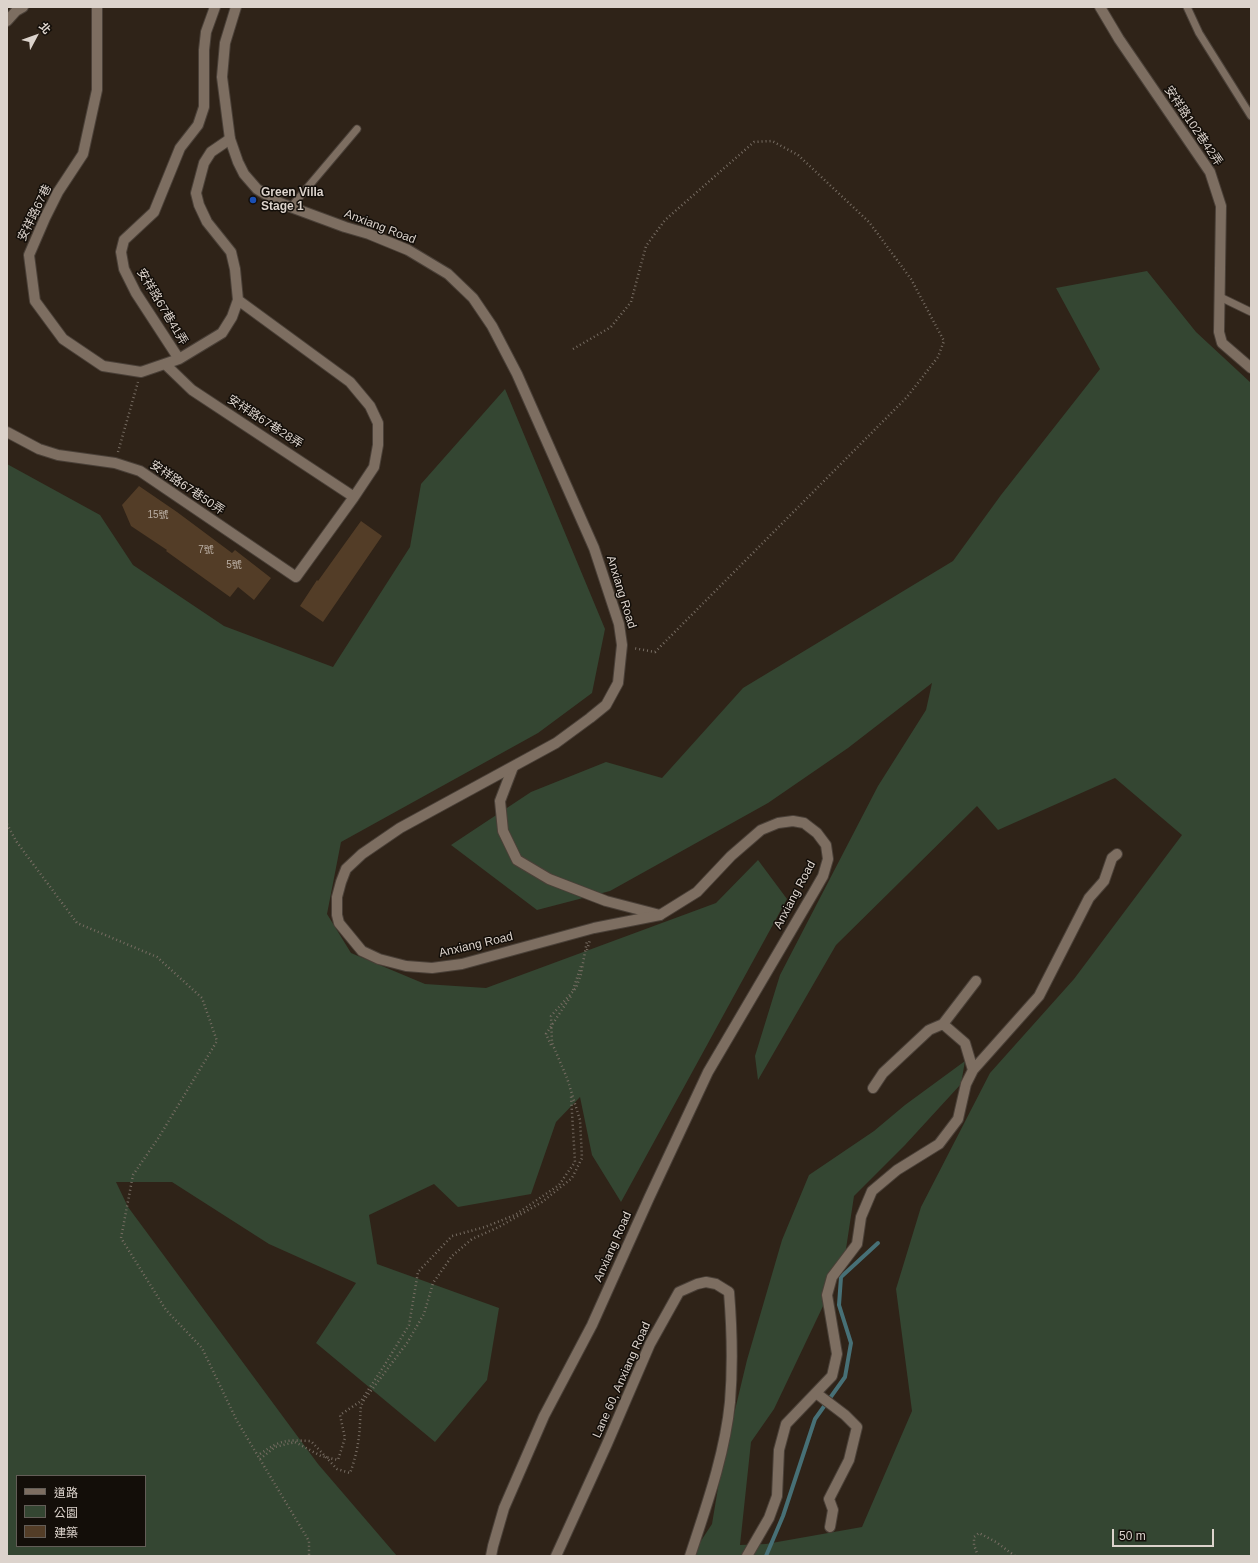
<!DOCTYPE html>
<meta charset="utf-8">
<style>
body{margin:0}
#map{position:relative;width:1258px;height:1563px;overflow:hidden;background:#2f2318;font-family:Helvetica,"Noto Sans TC",sans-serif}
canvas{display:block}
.frame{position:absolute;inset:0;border:8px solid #dcd3cc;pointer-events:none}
.legend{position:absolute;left:16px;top:1475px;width:130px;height:72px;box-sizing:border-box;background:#130e09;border:1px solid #635d57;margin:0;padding:5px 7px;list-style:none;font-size:12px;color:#dcd3cc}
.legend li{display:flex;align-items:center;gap:8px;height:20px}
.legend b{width:20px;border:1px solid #635d57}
.north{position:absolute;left:16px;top:16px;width:40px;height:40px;-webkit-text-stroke:3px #130e09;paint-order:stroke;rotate:49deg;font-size:11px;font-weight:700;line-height:16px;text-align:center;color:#dcd3cc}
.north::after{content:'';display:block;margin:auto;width:14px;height:18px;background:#dcd3cc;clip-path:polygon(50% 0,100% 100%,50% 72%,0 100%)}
.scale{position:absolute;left:1112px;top:1529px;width:102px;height:18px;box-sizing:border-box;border:2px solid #dcd3cc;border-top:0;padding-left:5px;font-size:12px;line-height:14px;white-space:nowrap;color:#dcd3cc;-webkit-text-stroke:3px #130e09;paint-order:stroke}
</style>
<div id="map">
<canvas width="1258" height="1563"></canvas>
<div class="frame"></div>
<ul class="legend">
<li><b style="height:5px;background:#7d6e61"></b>道路</li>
<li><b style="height:11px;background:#344632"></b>公園</li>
<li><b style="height:11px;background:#533d27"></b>建築</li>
</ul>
<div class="north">北</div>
<div class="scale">50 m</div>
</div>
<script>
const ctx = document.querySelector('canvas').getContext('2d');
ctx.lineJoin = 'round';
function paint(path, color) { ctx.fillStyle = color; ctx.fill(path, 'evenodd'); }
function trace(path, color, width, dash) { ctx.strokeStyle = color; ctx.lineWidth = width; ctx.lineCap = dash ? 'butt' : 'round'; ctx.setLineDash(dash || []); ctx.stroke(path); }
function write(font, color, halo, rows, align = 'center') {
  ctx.font = font + ' Helvetica,"Noto Sans TC",sans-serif'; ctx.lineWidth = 3; ctx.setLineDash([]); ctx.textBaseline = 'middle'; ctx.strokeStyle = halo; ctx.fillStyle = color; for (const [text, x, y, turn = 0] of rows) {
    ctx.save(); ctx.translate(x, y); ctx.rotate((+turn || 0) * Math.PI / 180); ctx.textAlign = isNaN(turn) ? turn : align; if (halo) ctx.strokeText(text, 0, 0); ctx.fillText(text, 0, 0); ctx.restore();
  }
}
const green = new Path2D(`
 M1147 271 1196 332 1251 383V1556H691L712 1524 722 1464 747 1360 782 1240 809 1175 874 1131 905 1105 965 1061 961 1084 905 1145 854 1196 844 1262 774 1409 751 1442 740 1545 766 1544 862 1527 912 1411 896 1289 921 1207 990 1073 1074 979 1182 835 1115 778 998 830 977 806 836 945 758 1080 755 1056 780 975 878 786 926 710 932 683 848 748 768 803 610 891 537 910 451 845 531 792 606 762 662 778 743 688 953 561 1001 495 1100 369 1056 288Z
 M505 389 605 629 592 693 538 733 341 842 327 914 351 953 425 984 486 988 716 903 758 860 787 899 621 1202 592 1155 580 1097 556 1122 531 1194 458 1207 434 1184 369 1215 377 1264 499 1308 487 1380 435 1442 316 1343 356 1283 269 1244 172 1182H116L128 1207 318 1464 397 1556H7V464L100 515 133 565 224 626 333 667 410 547 421 484ZM17 1476H145V1546H17Z`);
const stream = new Path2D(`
 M766 1556 783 1516 815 1419 845 1377 851 1343 839 1305 841 1277 878 1243`);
const building = new Path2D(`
 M139 486 177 512 232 553 235 550 271 578 254 600 238 587 230 597 166 551 167 550 131 526 122 505Z
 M361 521 382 536 323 622 300 606 317 580 318 581Z`);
const path = new Path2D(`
 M573 349 611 327 631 302 646 246 665 220 754 142 772 141 798 155 869 222 911 279 944 341 938 357 907 397 655 652 633 648
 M118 452 138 382
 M7 824 16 841 77 923 157 957 202 998 217 1041 159 1137 133 1175 121 1238 166 1310 202 1348 237 1421 309 1541V1556
 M587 950 590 940
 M573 990 581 966
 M551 1045 546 1034 571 996
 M260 1454C282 1439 286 1440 311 1441L337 1469 350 1473C356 1458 360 1437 360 1421 361 1411 359 1409 364 1400L407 1343 424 1314 433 1283 452 1256 472 1239 499 1227 542 1202 572 1178 582 1158 580 1120 567 1078 552 1043 551 1016 576 988 581 974 587 941
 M260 1459 275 1447 295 1442 321 1456 338 1460 345 1438 340 1415 361 1401 384 1366 409 1325 418 1272 452 1236 485 1227 515 1215 559 1185 575 1162 571 1096
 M978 1556 974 1545V1537L979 1533 996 1542 1015 1556`);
const lane = new Path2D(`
 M1187 7 1199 33 1251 116
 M291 207 357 129
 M1220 297 1251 312`);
const street = new Path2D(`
 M97 7V90L83 154 58 192 45 218 29 255 35 301 63 339 103 366 141 372 179 359 222 333 232 317 238 300 235 269 231 252 207 222 199 205 196 193 204 163 211 152 230 139
 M1100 7 1119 39 1210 172 1221 206 1219 332 1222 343 1251 368
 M7 21 16 11 23 7
 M179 359 136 293 124 269 121 252 124 240 154 212 180 148 198 125 204 107V50L206 32 215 7
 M165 364 192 390 354 497
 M7 432 39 449 58 455 115 463 140 471 296 577 354 497 374 467 378 445V423L370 406 350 382 238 300
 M513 767 500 801 503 831 517 860 549 879 606 901 660 915
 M943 1024 976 981
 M973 1070 1039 996 1089 898 1104 881 1112 858 1117 854
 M816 1393 845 1415 857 1427 849 1460 829 1499 833 1510 830 1527
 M556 1556 607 1444 650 1344 679 1292 697 1284 706 1282 716 1284 729 1292C732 1329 733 1365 730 1402 725 1454 706 1507 690 1556
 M747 1556 769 1518 777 1496 779 1450 786 1424 832 1376 837 1354 827 1295 832 1277 857 1244 861 1217 872 1191 897 1170 939 1144 958 1119 966 1084 973 1070 965 1043 943 1024 929 1030 883 1073 873 1088`);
const secondary = new Path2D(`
 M236 7 225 43 222 77 230 139 238 162 244 174 257 189 280 203 345 227 369 234 408 250 448 274 473 298 492 326 517 374 594 548 619 624 622 645 618 683 606 705 590 718 556 743 400 828 362 854 346 869 341 882 337 897V915L339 923 362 951 379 959 406 966 432 968 462 964 594 928 660 915 697 892 731 856 761 830 778 823 793 821 804 823 817 833 826 845 828 859 823 876 815 890 708 1072 649 1198 592 1325 544 1416 504 1508 493 1546 491 1556`);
const markers = [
 [253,200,4,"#1a4fb4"]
];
const numberNames = [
 ["15號",158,515],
 ["7號",206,550],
 ["5號",234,565]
];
const streetNames = [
 ["安祥路102巷42弄",1193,126,56],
 ["安祥路67巷",35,213,-64],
 ["Anxiang Road",380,227,21],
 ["安祥路67巷41弄",162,307,59],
 ["安祥路67巷28弄",265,422,33],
 ["安祥路67巷50弄",187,488,34],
 ["Anxiang Road",621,592,73],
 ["Anxiang Road",795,895,-62],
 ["Anxiang Road",476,945,-13],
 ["Anxiang Road",613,1247,-66],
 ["Lane 60, Anxiang Road",622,1380,-66]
];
const poiNames = [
 ["Green Villa",261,193],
 ["Stage 1",261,207]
];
paint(green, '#344632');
trace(stream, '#477076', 4);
paint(building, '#533d27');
trace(lane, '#4a4038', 9);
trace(street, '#4a4038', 12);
trace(secondary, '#4a4038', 12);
trace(path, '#776d63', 2.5, [1, 3]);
trace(lane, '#7d6e61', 7);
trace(street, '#7d6e61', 10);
trace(secondary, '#7d6e61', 10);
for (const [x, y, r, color] of markers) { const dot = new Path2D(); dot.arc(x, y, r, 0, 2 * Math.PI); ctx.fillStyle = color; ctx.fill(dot); trace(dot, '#130e09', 1.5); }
write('10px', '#baaea3', null, numberNames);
write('12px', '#dcd3cc', '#130e09', streetNames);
write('bold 12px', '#dcd3cc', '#130e09', poiNames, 'left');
</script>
